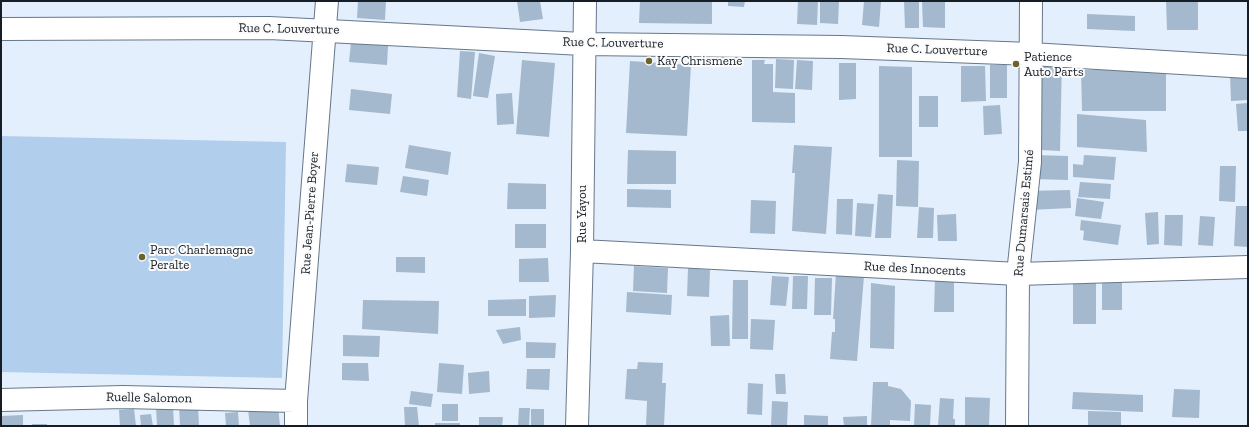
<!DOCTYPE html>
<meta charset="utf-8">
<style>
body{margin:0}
#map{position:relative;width:1249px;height:427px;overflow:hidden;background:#e3effc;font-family:"Zilla Slab",serif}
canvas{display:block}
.frame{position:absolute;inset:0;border:2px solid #161d25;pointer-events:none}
</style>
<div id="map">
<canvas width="1249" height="427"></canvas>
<div class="frame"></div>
</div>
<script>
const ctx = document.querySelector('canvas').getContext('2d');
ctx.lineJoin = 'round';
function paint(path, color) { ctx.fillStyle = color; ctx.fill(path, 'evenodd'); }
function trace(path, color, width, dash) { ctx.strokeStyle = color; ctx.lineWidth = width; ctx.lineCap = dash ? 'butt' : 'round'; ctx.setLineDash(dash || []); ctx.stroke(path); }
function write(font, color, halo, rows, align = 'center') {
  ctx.font = font + ' "Zilla Slab",serif'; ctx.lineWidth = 4; ctx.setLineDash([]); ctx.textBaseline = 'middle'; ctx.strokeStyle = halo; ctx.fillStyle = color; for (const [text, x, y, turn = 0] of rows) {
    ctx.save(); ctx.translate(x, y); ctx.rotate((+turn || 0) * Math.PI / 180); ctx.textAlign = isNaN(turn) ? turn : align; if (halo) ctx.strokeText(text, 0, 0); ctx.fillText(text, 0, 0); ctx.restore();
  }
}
const green = new Path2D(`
 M1 136 286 142 282 378 1 372Z`);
const building = new Path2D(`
 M358 1H386L385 20 357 18Z
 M517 1H540L543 19 520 22Z
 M640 1H712V24L639 23Z
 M728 1H745L744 7 728 6Z
 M798 1H818L817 25 797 24Z
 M820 1H839L838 24 820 23Z
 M864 1H881L879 27 862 25Z
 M904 1H919V28H905Z
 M922 1H945V28L923 27Z
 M1166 1H1198V30H1167Z
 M1087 14 1135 16V31L1087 29Z
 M351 42 388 46 387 65 349 62Z
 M460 51 475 52 471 99 457 97Z
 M479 53 495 56 488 98 473 96Z
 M776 59 794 60 793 89 775 88Z
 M1042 59 1062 60 1060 151 1040 150Z
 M522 60 555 63 549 137 516 134Z
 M752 60H765L764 64H773V92L795 93V123L752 122Z
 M797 60 813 61 812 90 795 89Z
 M630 61 691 65 687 136 626 133Z
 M839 63H856V99L839 100Z
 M990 65H1007V98H990Z
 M879 66 912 67V157H879Z
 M961 66H985L986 101 961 102Z
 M1166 69V111H1082L1081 70Z
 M1230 75H1247L1248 100 1231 101Z
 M351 89 392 94 390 114 349 110Z
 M512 93 514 124 497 125 496 94Z
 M919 96H938V127H919Z
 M1248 103V131H1238L1236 104Z
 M1000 105 1002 134 984 135 983 106Z
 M1077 114 1146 120 1147 152 1077 147Z
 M409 145 451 152 448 175 405 168Z
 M794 145 832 147 826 234 792 231 795 173H792Z
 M628 150 676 151V184H627Z
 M1034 155 1068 156V180L1033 179Z
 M1084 155 1116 157 1114 180 1073 177V164L1083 165Z
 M897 160 919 161 918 207 896 206Z
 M347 164 379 167 377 185 345 182Z
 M1220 166H1236L1235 202 1219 201Z
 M403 176 429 180 427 196 400 192Z
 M1080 182 1111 184 1110 199 1078 197Z
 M508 183 546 184V209H507Z
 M627 189 671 190V208L627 207Z
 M1070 190 1071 208 1029 210 1028 191Z
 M878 194 893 195 891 238H875Z
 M1077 198 1104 202 1101 219 1075 216Z
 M837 199H853L852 235 836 234Z
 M751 200 776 201 775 234 750 233Z
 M857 203 874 204 871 237 855 236Z
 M1236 206H1248V247L1234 246Z
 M919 207 934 208 933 238H917Z
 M1158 212 1159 244 1147 245 1145 213Z
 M956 214 957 241H938L937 215Z
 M1165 215H1183L1182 246 1164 245Z
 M1200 216 1215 217 1213 246 1198 245Z
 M1081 220 1121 225 1118 245 1083 240 1084 231 1080 230Z
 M515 224H546V248H515Z
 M396 257H425V273L396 272Z
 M548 258 549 282H519V259Z
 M634 266 668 268 667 293 633 291Z
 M688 268 710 270 709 297 687 296Z
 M836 273 864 276 857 361 830 359 832 332H835V319H833Z
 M772 276 789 277 786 306 770 305Z
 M793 276H808L807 309H792Z
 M935 277 954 278V312H934Z
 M815 278H832L831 315H814Z
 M733 280H748V339H732Z
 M1102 280H1122V310H1102Z
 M1073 281H1096V324H1073Z
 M871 283 895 286 894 349 870 348Z
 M627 292 672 295 671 315 626 312Z
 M556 295 555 317 529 318V296Z
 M526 299V316H488V300Z
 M363 300 439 301 438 334 362 329Z
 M729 315 730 346H711L710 316Z
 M751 319 775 320 773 350 750 349Z
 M520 327 521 340 503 344 496 330Z
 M343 335 380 336 379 357 343 356Z
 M526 342 556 343 555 358H526Z
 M638 362 663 363 662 383H666L664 426H646L647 401 625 399 627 369H637Z
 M342 363H368L369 381 342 380Z
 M439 363 464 365 462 394 437 392Z
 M527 369H550L549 390 526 389Z
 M489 371 490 392 469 394 468 373Z
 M775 374H785L786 394H776Z
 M873 382H888V386L901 389 911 401 910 421 890 420V426H871Z
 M748 383 763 384 762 415 747 414Z
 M1174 389 1200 390 1199 418 1172 417Z
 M411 391 433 394 431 407 409 404Z
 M1073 392 1143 395V412L1072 409Z
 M965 397 990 398 989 426H965Z
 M940 398 954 399 953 419H955V426H938Z
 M772 401 788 402 787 426H771Z
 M442 404H458V421H442Z
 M915 404 931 405 930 426H914Z
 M179 405H198L199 426H180Z
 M173 406 174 426H157L156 407Z
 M278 406 280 426H250L248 409Z
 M404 407H417L419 426H405Z
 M519 408H530L529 426H518Z
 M134 409 136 426H120L119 410Z
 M531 409H544V426H531Z
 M1088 411 1121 412V426H1088Z
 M238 412 239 426H226L225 413Z
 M151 414 153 426H141L140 415Z
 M23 415V426H1V416Z
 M804 415 828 416V426H804Z
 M867 416V426H844L843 417Z
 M479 417H503L502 426H479Z
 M435 423H460V426H435Z
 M32 424H47V426H32Z`);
const street = new Path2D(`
 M1 29 269 28 583 44 841 47 1031 54 1248 67
 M582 251 1018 274 1248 267
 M1 400 123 397 296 401
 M296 426V401L327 1
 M577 426 582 251 585 1
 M1017 426 1018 274 1030 162 1031 1`);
const markers = [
 [649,61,4,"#6c622e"],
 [1016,64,4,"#6c622e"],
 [142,257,4,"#6c622e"]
];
const streetNames = [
 ["Rue C. Louverture",289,29,1],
 ["Rue C. Louverture",613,43,1],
 ["Rue C. Louverture",937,50,2],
 ["Rue Jean-Pierre Boyer",310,213,-86],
 ["Rue Dumarsais Estimé",1024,213,-85],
 ["Rue Yayou",582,214,-90],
 ["Rue des Innocents",915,269,3],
 ["Ruelle Salomon",149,398,1]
];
const poiNames = [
 ["Patience",1024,57],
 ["Auto Parts",1024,72],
 ["Kay Chrismene",657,61],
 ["Parc Charlemagne",150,250],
 ["Peralte",150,265]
];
paint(green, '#b1cfec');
paint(building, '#a4b9cd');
trace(street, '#65788b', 24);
trace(street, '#fff', 22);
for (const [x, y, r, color] of markers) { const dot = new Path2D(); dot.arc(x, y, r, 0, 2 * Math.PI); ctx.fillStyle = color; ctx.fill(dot); trace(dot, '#fbfbfb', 1.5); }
write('13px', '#161d25', '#fbfbfb', streetNames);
write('13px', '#161d25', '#fbfbfb', poiNames, 'left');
</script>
